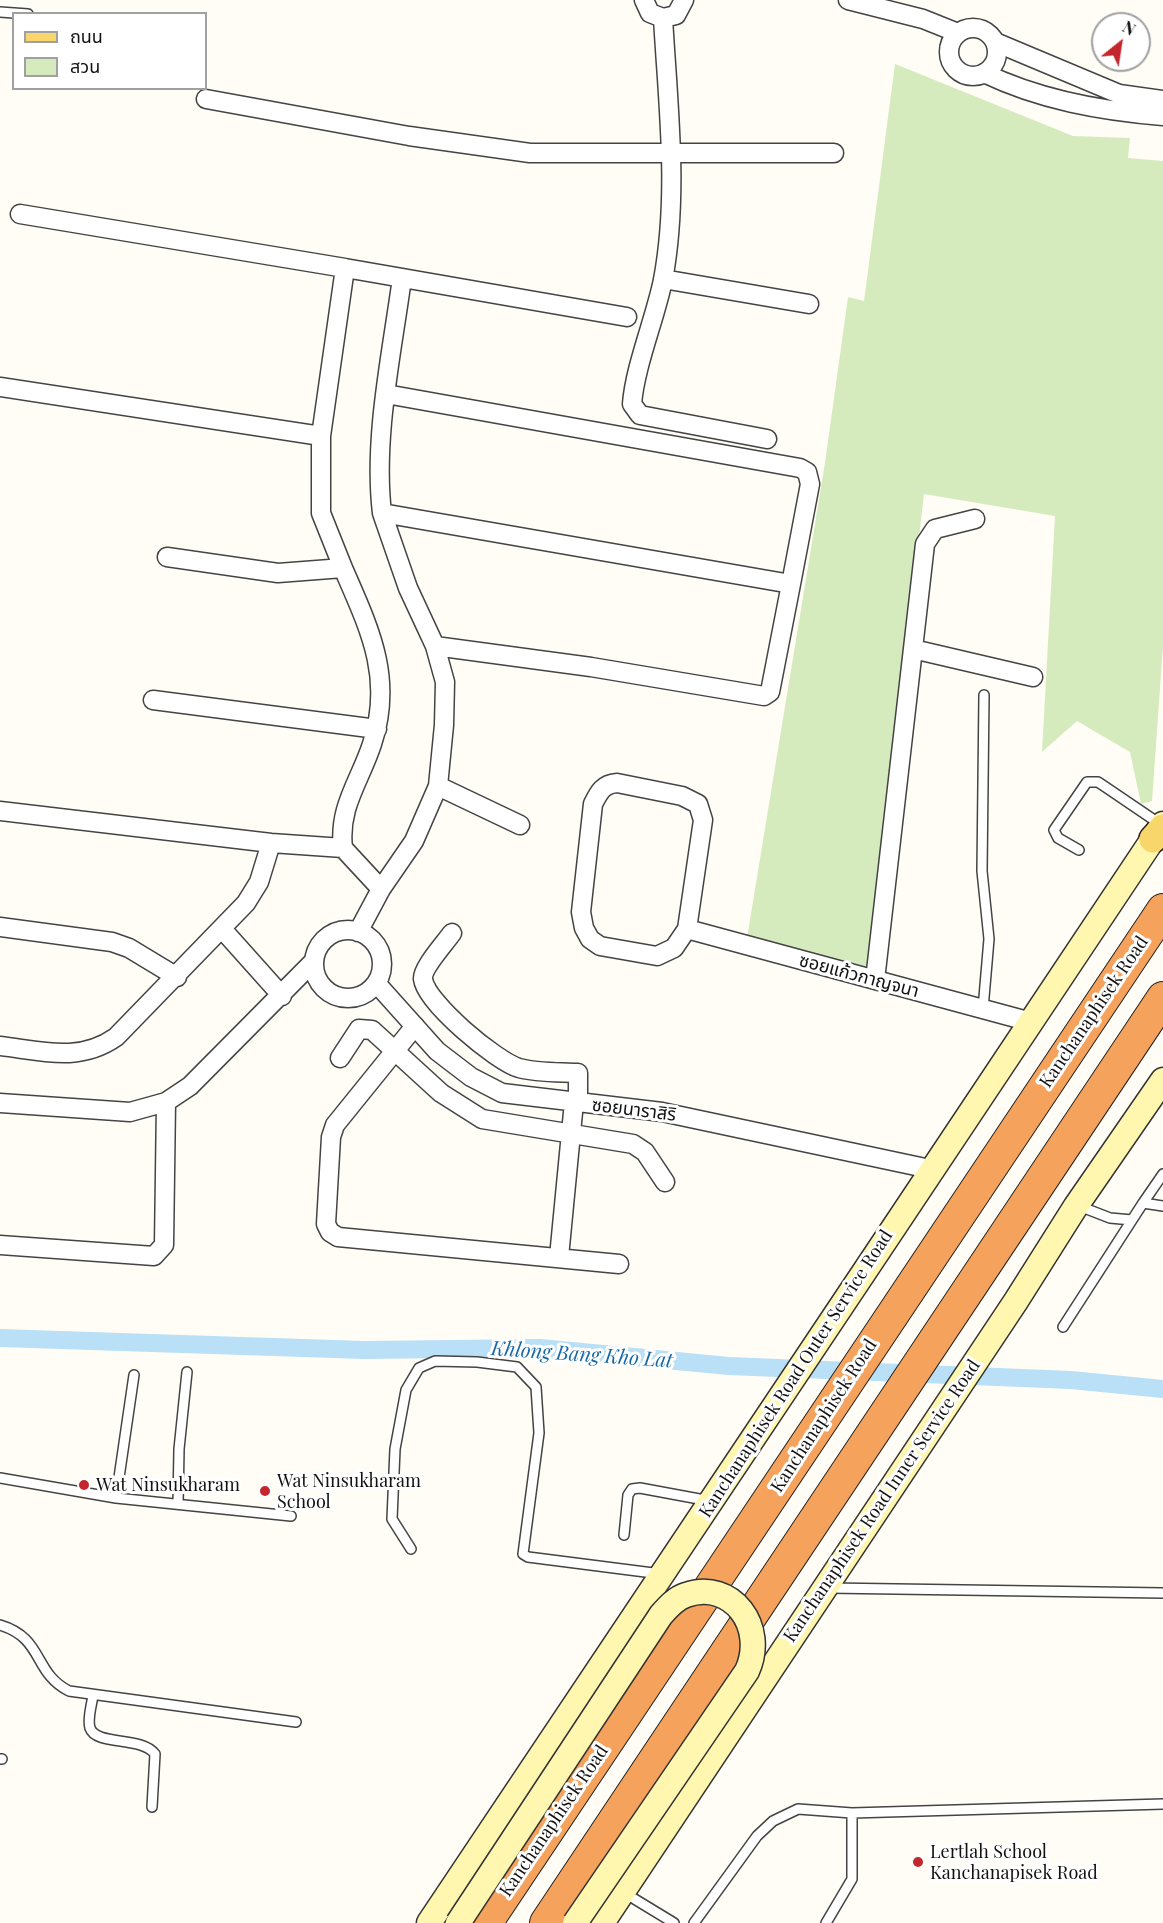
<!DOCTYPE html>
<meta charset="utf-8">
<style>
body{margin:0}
#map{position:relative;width:1163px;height:1923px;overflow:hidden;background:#fffdf5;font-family:"Playfair Display","Noto Sans Thai",serif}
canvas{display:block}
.legend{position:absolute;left:12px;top:12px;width:195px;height:78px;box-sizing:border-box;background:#fff;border:2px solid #a0a0a0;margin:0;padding:8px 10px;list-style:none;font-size:18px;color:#111}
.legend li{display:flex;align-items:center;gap:12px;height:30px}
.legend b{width:30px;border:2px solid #a0a0a0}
.north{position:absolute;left:1091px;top:12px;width:60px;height:60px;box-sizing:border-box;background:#fff;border:2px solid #a0a0a0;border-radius:50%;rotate:30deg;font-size:16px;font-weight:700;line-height:24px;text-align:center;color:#111}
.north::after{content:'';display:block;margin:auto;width:21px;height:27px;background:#c4262e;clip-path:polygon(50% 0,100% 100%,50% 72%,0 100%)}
</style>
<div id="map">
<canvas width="1163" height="1923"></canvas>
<ul class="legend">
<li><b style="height:8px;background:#f9d66b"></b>ถนน</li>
<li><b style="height:16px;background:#d5ebbd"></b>สวน</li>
</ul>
<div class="north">N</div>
</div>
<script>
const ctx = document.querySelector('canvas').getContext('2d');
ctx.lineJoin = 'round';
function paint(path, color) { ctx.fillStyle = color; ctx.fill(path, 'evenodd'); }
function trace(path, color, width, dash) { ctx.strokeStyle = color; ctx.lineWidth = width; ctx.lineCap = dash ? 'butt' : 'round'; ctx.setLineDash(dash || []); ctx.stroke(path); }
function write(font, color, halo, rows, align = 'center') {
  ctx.font = font + ' "Playfair Display","Noto Sans Thai",serif'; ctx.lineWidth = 6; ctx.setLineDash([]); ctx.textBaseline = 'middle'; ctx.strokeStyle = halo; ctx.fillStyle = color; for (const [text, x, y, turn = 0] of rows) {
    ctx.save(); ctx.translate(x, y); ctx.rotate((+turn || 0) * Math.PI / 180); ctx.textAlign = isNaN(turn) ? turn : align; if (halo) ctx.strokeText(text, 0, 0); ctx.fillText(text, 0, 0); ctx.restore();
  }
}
const green = new Path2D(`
 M895 64 1073 136 1130 138 1128 158 1163 161V646L1152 801 1141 804 1130 752 1077 721 1042 752 1055 516 924 494 869 967 747 938 825 463 848 297 864 301Z`);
const canal = new Path2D(`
 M0 1338 364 1350 540 1348 729 1366 1071 1380 1163 1389`);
const lane = new Path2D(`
 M0 12 28 14
 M1079 850 1058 838 1054 830 1087 782H1098L1104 786 1160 824
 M983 1009 989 939 982 871 984 695
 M1143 1203 1163 1174
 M1079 1206 1110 1218 1132 1220 1143 1203 1163 1206
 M1063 1327 1132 1220
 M0 1478 116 1498 291 1516
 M116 1498 134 1375
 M178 1504 179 1449 187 1372
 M624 1535 628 1495 632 1489 640 1488 710 1501
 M411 1549 392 1519 395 1449 406 1390 419 1368 435 1361 477 1362 517 1367 536 1387 539 1433 523 1554 528 1557 661 1574
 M829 1588 1163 1593
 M0 1625C44 1638 33 1673 69 1691L296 1722
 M93 1695C92 1704 87 1719 90 1728 96 1746 142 1736 155 1754L152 1807
 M0 1759H2
 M623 1892 674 1923
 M694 1923 757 1836 773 1821 798 1809 852 1813 1163 1804
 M826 1923 852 1879V1813`);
const street = new Path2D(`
 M644 0 650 13 663 18 676 15 684 0
 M848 0 923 19 958 33
 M663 18C668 105 679 194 663 280 655 319 635 366 632 404L640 415 767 439
 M949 52a24 24 0 1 1 48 0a24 24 0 1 1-48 0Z
 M995 42 1119 94 1163 100
 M984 73C1040 100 1101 111 1163 116
 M206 99 409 136 530 153H834
 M20 214 345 268 321 436
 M345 268 627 317
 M663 279 809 304
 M0 387 321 436V513L343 568
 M386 394 800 468 807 472 810 484 791 584
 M382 513 408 588 435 646
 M167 557 278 573 343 568C369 628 394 677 372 744 360 781 338 807 343 848
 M913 649 1033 677
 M153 700 377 729
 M438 786 520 825
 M0 811 271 843 343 848 381 889 358 932
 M381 889 414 841 438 786 444 725 445 682 435 646 591 667 764 696 770 692 791 584 382 513C373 438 392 353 402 278
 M0 927 112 942 129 948 177 977
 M687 929 674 948 657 956 600 946 590 939 584 928 581 912 593 804C599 792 603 784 617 783L682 796 698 804 703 820 687 929 1031 1022
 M223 930 282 996
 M314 964a34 34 0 1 1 68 0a34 34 0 1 1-68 0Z
 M452 933C445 943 422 968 423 979 426 1003 496 1061 519 1068 537 1073 559 1072 578 1073V1103
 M875 980 925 544 935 529 975 519
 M377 984 437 1051 471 1077 502 1093 662 1112 930 1169
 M415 1026 335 1125 331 1137 326 1224 330 1232 338 1237 619 1264
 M0 1046C42 1051 79 1063 116 1037L246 903 259 882 271 843
 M340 1058 359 1029 372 1030 441 1093 482 1119 633 1144 645 1152 665 1182
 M0 1103 130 1112 166 1102 190 1086 314 961
 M0 1245 154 1256 164 1245 166 1102
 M559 1257 574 1102`);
const secondary = new Path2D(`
 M429 1923C675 1558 918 1190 1163 824
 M602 1923 1016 1301 1076 1206 1163 1080`);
const primary = new Path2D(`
 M1153 839 1163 828`);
const highway = new Path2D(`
 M486 1923 1163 910
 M546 1923 1163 998`);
const secondaryBridge = new Path2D(`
 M458 1923 661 1615C668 1607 676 1598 686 1595 732 1579 767 1627 747 1671L575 1923`);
const markers = [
 [84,1485,6,"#c4262e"],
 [265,1491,6,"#c4262e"],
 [918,1862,6,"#c4262e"]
];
const streetNames = [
 ["ซอยแก้วกาญจนา",859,976,15],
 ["Kanchanaphisek Road",1094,1012,-56],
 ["ซอยนาราสิริ",634,1110,7],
 ["Kanchanaphisek Road Outer Service Road",796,1374,-57],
 ["Kanchanaphisek Road",824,1416,-57],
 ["Kanchanaphisek Road Inner Service Road",882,1501,-56],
 ["Kanchanaphisek Road",554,1821,-56]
];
const poiNames = [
 ["Wat Ninsukharam",277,1481],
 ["School",277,1502],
 ["Wat Ninsukharam",96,1485],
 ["Lertlah School",930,1852],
 ["Kanchanapisek Road",930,1873]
];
const waterNames = [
 ["Khlong Bang Kho Lat",582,1355,4]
];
paint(green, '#d5ebbd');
trace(canal, '#b9e0f7', 18);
trace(lane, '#444', 12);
trace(street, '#444', 21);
trace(secondary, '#333', 27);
trace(primary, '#222', 30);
trace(highway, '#222', 34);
trace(lane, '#fff', 9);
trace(street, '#fff', 18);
trace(secondary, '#fff6b0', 24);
trace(primary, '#f9d66b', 27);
trace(highway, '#f5a25d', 32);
trace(secondaryBridge, '#333', 27, []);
trace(secondaryBridge, '#fff6b0', 24);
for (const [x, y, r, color] of markers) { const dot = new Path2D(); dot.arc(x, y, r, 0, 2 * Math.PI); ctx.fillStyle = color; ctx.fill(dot); trace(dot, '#fff', 2); }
write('18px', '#111', '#fff', streetNames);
write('18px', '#111', '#fff', poiNames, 'left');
write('italic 20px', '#1768a6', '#fff', waterNames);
</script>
